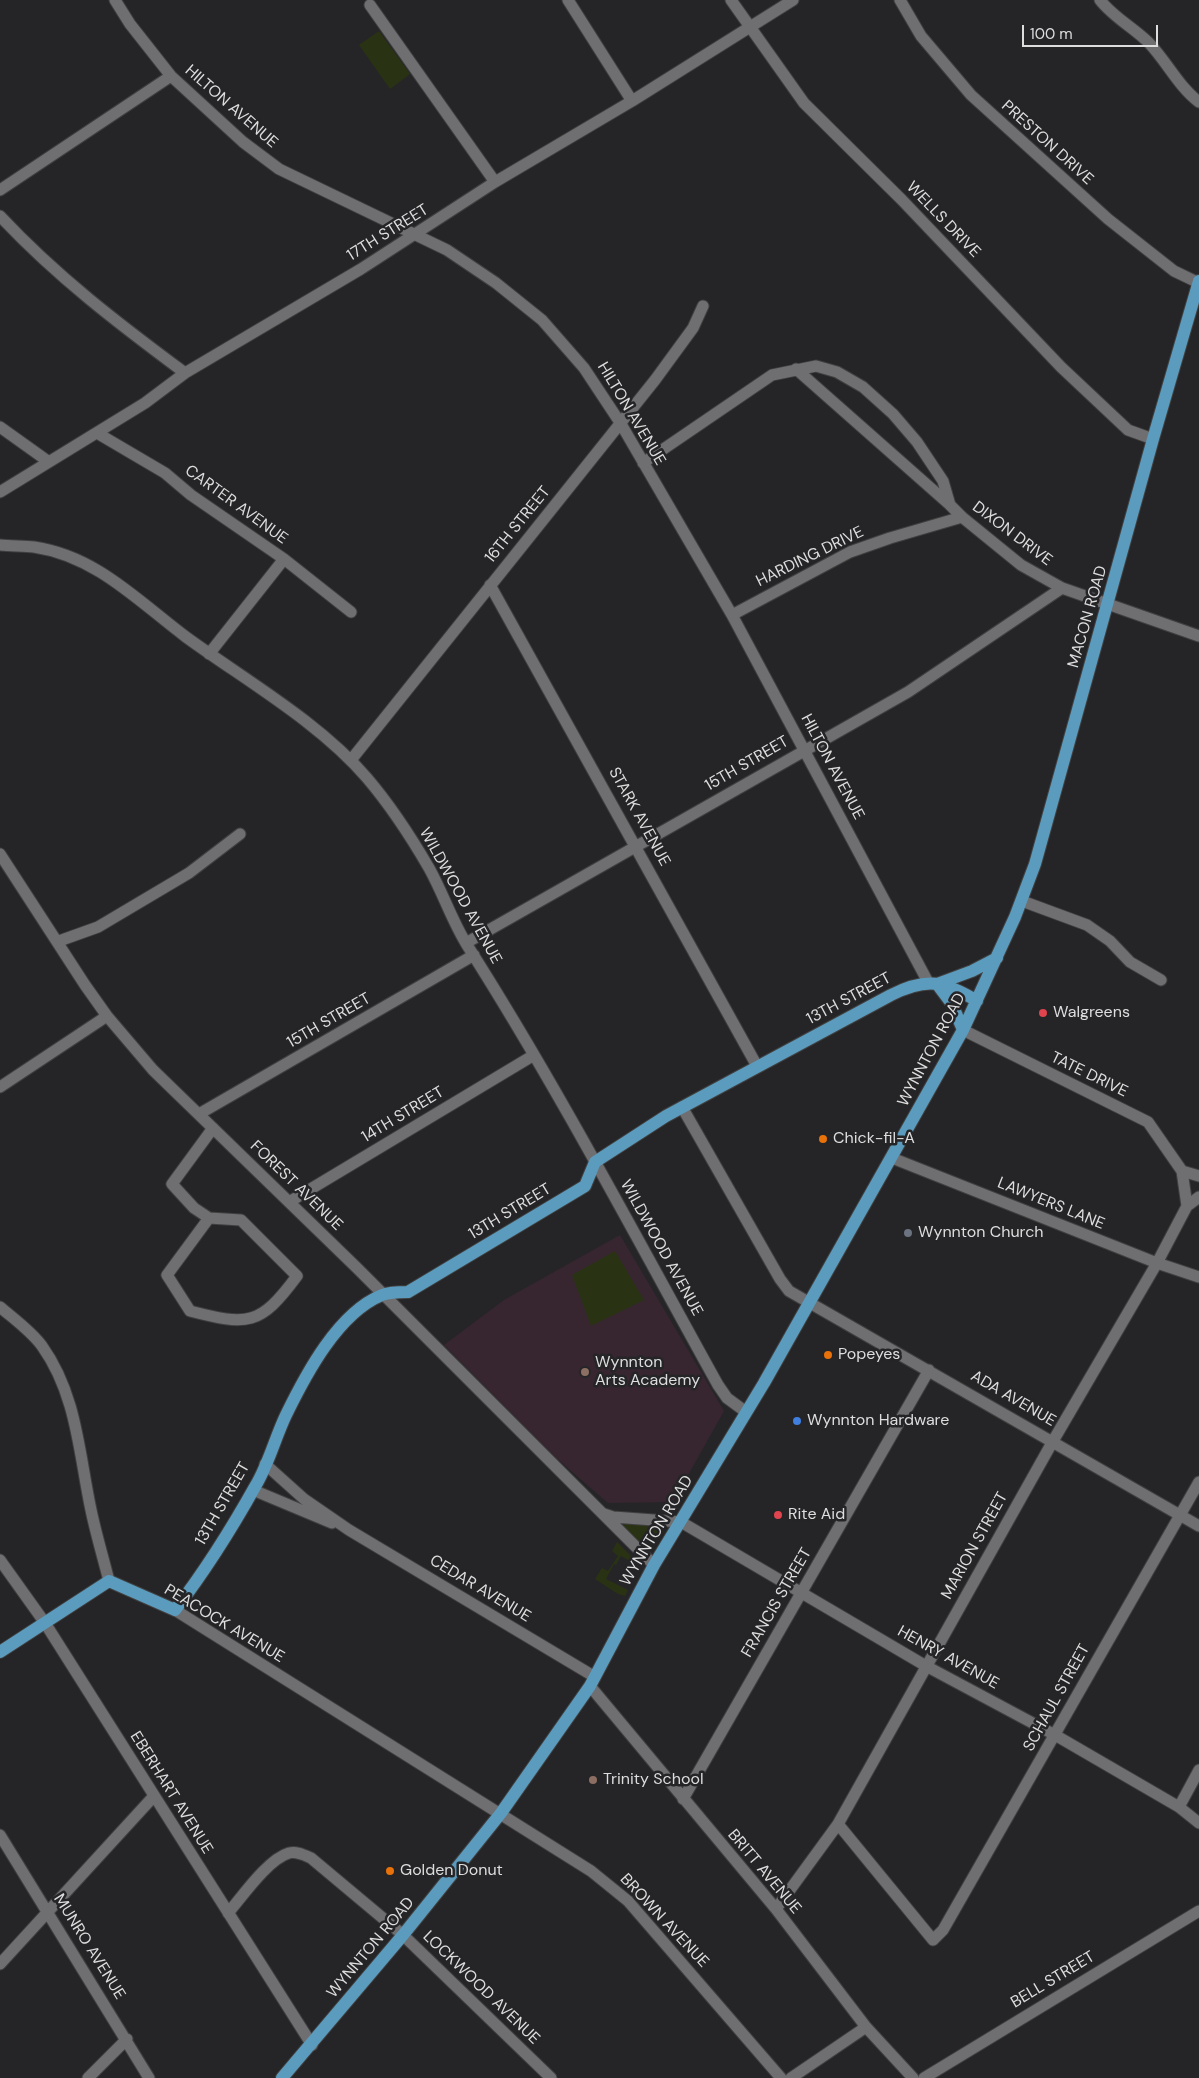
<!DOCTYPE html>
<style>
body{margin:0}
#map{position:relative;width:1199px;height:2078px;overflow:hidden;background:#252527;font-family:"DM Sans",sans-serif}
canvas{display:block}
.scale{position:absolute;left:1022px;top:25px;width:136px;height:22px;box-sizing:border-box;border:2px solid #ddddde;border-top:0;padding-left:6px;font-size:15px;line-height:18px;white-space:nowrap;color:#ddddde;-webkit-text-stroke:4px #252527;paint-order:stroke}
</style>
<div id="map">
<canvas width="1199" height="2078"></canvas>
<div class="scale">100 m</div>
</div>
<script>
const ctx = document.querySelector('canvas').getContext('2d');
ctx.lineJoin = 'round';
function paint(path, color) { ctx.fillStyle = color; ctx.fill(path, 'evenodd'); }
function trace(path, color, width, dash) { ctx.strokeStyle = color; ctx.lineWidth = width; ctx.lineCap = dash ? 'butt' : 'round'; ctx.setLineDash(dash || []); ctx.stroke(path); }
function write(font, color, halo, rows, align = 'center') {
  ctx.font = font + ' "DM Sans",sans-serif'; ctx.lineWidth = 5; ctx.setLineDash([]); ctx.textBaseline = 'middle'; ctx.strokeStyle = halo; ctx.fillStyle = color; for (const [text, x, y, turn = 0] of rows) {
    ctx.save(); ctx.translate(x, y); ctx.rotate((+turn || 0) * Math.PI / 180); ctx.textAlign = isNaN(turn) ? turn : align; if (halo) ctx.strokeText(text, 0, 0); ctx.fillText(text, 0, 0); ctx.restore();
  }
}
const education = new Path2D(`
 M620 1235 724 1411 673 1502 608 1503 554 1456 444 1345 504 1300Z`);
const green = new Path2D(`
 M379 31 410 74 390 89 359 45Z
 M615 1251 644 1300 591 1326 572 1275Z
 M620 1524 663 1526 647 1554Z
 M617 1542 631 1556 630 1561 621 1556 616 1565 614 1564 606 1579 628 1590 625 1596 618 1594 595 1579 602 1568 608 1571 618 1556 612 1551Z`);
const minor = new Path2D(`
 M115 0 130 24 171 76 243 142 279 169 447 250 496 283 542 320 584 368 621 424 732 615 928 982
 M568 0 632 101
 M731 0 804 103 902 200 1061 367 1128 430 1153 439
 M900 0 921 36 971 95 1108 219 1174 271 1199 283
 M1100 0C1113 17 1134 28 1149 43 1167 62 1179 87 1199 102
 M370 5 495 182
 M0 190 171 76
 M0 216C56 276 119 324 185 373
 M796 369 950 505
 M0 427 49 462
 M97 433 165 473 191 495 284 559 351 612
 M643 463 772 375 816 366 837 372 863 387 893 414 917 442 943 481 950 505 962 517 1021 565 1062 588 1199 636
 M0 492 145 403 185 373 361 269 495 182 632 101 793 0
 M0 545C11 546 23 546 34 547 96 556 138 601 186 637 245 680 319 722 367 778 390 805 411 837 429 868 443 893 452 921 467 945 558 1088 636 1237 718 1385L727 1398 746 1412
 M490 585 757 1066
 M732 615 850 552 890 538 962 517
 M209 654 284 559
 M351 760 655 380 693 328 703 306
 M0 854 85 985 107 1016 153 1070 357 1268 654 1565
 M1022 901 1087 925 1110 941 1130 962 1161 980
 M59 941 98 927 189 873 240 834
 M466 943 908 692 1062 588
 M963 1030 1148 1122 1182 1171 1187 1206
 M0 1087 107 1016
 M682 1107 780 1279 789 1291 1199 1526
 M199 1114 474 955
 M892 1158 1157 1263 1199 1277
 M1182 1171 1199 1176
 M289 1202 534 1055
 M209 1218 241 1220 297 1276C260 1326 248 1326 190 1311L167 1275Z
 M209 1218 194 1208 172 1184 213 1128
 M0 1307C14 1319 31 1331 42 1346 77 1395 79 1454 91 1510 96 1534 103 1557 109 1581
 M265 1464 304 1499 349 1530 595 1677
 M253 1490 332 1523
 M604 1514 613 1517 681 1522 926 1666 1055 1735 1179 1807 1199 1823
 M0 1560 45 1623 312 2045
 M175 1610 591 1871 628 1901 781 2078
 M590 1686 776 1909 866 2027 913 2078
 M683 1799 929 1370
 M1179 1807 1199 1770
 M838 1824 933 1940 943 1930 1199 1482
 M0 1835 149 2078
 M776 1909 838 1824 1053 1441 1157 1263 1187 1206 1199 1197
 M228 1913C242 1897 268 1859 289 1853 297 1851 304 1855 311 1858L403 1935 551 2078
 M0 1964 154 1796
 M88 2078 127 2039
 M791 2078 866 2027
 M924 2078 1199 1911`);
const major = new Path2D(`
 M963 1030 952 1004 937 984 972 971 997 958
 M0 1652 109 1581 175 1610C205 1571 232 1528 256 1485 269 1463 275 1438 286 1415 306 1374 338 1313 382 1295 389 1292 400 1292 408 1292L585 1186 595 1162 666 1116 891 995C927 977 944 981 977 1001
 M282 2078 403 1935 501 1813 590 1686 654 1565 764 1383 963 1030 1015 917 1035 864 1153 439 1199 281`);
const markers = [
 [1043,1013,5,"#e0444e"],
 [823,1139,5,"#e8710a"],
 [908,1233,5,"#6b7280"],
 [828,1355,5,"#e8710a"],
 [585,1372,5,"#8d6e63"],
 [797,1421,5,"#3f7fe0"],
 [778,1515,5,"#e0444e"],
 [593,1780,5,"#8d6e63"],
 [390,1871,5,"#e8710a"]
];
const streetNames = [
 ["HILTON AVENUE",231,107,41],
 ["PRESTON DRIVE",1047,143,42],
 ["WELLS DRIVE",943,220,46],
 ["17TH STREET",388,233,-32],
 ["HILTON AVENUE",631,414,59],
 ["CARTER AVENUE",236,505,36],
 ["16TH STREET",518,525,-51],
 ["DIXON DRIVE",1012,534,37],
 ["HARDING DRIVE",810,557,-26],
 ["MACON ROAD",1088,617,-74],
 ["15TH STREET",747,764,-30],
 ["HILTON AVENUE",832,767,62],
 ["STARK AVENUE",639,817,61],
 ["WILDWOOD AVENUE",460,896,61],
 ["13TH STREET",849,999,-28],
 ["15TH STREET",329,1021,-30],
 ["WYNNTON ROAD",932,1050,-62],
 ["TATE DRIVE",1089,1075,26],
 ["14TH STREET",403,1115,-31],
 ["FOREST AVENUE",296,1186,44],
 ["LAWYERS LANE",1051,1204,22],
 ["13TH STREET",510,1212,-31],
 ["WILDWOOD AVENUE",661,1248,61],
 ["ADA AVENUE",1013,1399,30],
 ["13TH STREET",223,1504,-60],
 ["WYNNTON ROAD",657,1531,-59],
 ["MARION STREET",975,1546,-61],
 ["CEDAR AVENUE",480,1589,31],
 ["FRANCIS STREET",777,1603,-60],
 ["PEACOCK AVENUE",224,1624,31],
 ["HENRY AVENUE",948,1658,29],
 ["SCHAUL STREET",1057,1698,-61],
 ["EBERHART AVENUE",171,1793,58],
 ["BRITT AVENUE",764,1872,50],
 ["BROWN AVENUE",664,1921,47],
 ["MUNRO AVENUE",89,1947,58],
 ["WYNNTON ROAD",371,1948,-50],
 ["BELL STREET",1053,1980,-31],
 ["LOCKWOOD AVENUE",481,1988,44]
];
const poiNames = [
 ["Walgreens",1053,1013],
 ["Chick-fil-A",833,1139],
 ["Wynnton Church",918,1233],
 ["Popeyes",838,1355],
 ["Wynnton",595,1363],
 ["Arts Academy",595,1381],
 ["Wynnton Hardware",807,1421],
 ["Rite Aid",788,1515],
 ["Trinity School",603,1780],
 ["Golden Donut",400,1871]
];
paint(education, '#372630');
paint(green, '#293314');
trace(minor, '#404041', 13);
trace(major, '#404041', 14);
trace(minor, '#6f6e71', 11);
trace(major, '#5b9bbd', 12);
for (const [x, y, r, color] of markers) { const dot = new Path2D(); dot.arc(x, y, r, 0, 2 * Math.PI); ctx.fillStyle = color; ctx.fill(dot); trace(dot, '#252527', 2); }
write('16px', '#ddddde', '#252527', streetNames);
write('16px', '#ddddde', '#252527', poiNames, 'left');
</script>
